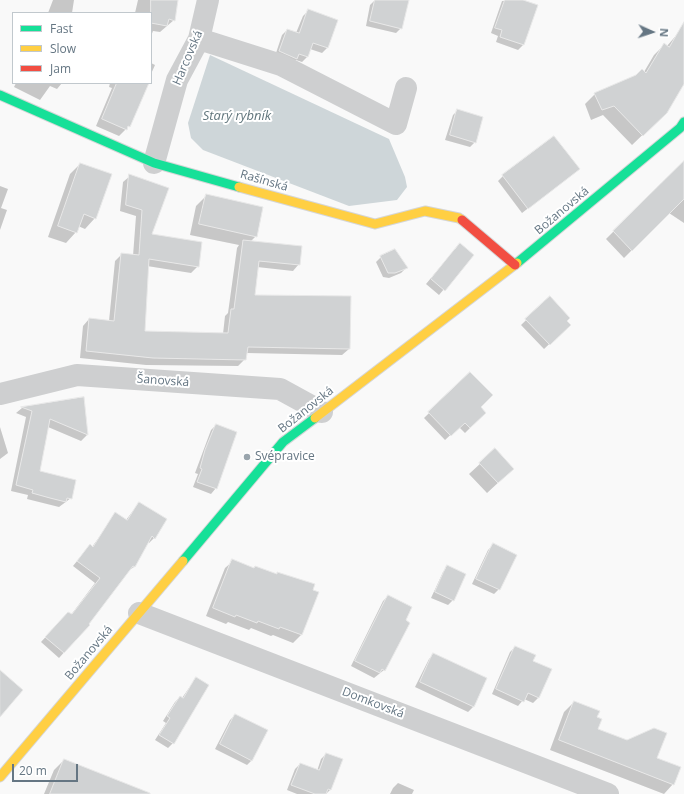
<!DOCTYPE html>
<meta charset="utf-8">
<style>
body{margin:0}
#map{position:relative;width:684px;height:794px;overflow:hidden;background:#f9f9f9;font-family:"Open Sans",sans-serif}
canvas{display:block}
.legend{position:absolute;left:12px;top:12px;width:140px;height:72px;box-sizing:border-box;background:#fff;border:1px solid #c1c8cd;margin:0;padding:5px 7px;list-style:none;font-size:12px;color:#657683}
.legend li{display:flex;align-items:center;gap:8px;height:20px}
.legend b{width:20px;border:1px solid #c1c8cd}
.north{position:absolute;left:632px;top:12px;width:40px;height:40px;-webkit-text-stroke:3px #fff;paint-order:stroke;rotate:93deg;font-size:11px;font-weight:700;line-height:16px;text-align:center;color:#657683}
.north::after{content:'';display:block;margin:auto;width:14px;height:18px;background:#657683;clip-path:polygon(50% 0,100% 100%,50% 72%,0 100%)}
.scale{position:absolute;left:12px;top:764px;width:66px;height:18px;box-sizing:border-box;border:2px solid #657683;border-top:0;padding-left:5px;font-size:12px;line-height:14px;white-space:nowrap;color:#657683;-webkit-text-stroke:3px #fff;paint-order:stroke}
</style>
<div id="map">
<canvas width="684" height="794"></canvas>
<ul class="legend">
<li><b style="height:5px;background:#16e098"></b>Fast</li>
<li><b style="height:5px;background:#ffcf43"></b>Slow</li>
<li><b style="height:5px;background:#f24e42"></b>Jam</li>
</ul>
<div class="north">N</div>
<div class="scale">20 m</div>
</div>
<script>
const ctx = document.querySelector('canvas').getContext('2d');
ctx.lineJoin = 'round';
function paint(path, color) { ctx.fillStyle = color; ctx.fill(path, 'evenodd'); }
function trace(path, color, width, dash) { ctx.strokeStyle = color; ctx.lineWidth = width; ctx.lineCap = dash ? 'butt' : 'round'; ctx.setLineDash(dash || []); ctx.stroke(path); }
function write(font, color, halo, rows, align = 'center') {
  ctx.font = font + ' "Open Sans",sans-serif'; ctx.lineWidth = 4; ctx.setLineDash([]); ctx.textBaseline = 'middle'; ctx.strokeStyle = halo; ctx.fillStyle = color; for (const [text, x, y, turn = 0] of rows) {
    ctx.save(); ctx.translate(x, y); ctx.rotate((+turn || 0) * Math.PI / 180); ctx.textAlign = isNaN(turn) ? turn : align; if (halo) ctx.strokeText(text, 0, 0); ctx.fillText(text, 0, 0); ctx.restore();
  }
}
const water = new Path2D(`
 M210 55 389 139 405 177 407 187 397 200 349 206 203 150 191 138 188 123Z`);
const shadow = new Path2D(`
 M53 0H74L72 13H48Z
 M138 0H177L174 20 160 32 153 31 151 36V13H135Z
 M375 0H408L401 28 396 33 366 26 370 5Z
 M520 0 537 6 523 45 518 50 496 42 498 36 491 33 502 1Z
 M308 11 336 21 327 48 322 53 310 49 307 57 302 62 296 60 292 64 275 56 282 35 287 30 296 33 303 16Z
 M679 32 684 35V82L655 123 632 145 603 115 591 120 585 104 595 94 644 72 654 55 664 45 667 46Z
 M151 63 155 65 151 74Z
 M16 83H62L57 89 50 86 40 100 14 87Z
 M110 83H147L126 129 119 136 96 126 112 88 109 87Z
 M458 110 475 142 470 147 445 140 453 115Z
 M684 161V223L669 213 624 258 606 239Z
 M80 164 95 218 85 229 78 226 76 232 66 243 48 237 70 174Z
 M579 169 522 213 498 181 503 176Z
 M130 176 168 188 151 235 198 266 191 273 147 266 143 332 223 334 225 316 228 313 237 248 239 245 190 235 196 206 206 196 256 236 250 242 299 264 293 271 257 267 253 296 349 349 342 355 246 353 245 359 238 366 146 365 80 358 83 326 89 319 109 321 115 261 122 254 133 256 136 216 120 211 123 182Z
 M0 186 8 189 1 208 7 210 0 230Z
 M455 249 473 255 439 295 426 284Z
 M381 257 406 268 401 273 389 278 383 277 376 262Z
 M550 297 569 325 544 349 521 325Z
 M470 373 479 407 485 413 465 433 459 427 445 440 424 418Z
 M83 398 87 435 81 441 48 427 39 471 71 498 59 507 27 499 28 495 11 491 26 417 16 413 22 408Z
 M216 425V488L211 494 193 487 198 474 195 473 211 430Z
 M0 427 8 453 0 459Z
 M495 450 513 469 487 493 469 474Z
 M139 503 154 538 149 543 148 542 134 567 128 571 87 624 89 625 59 658 41 642 63 618 71 615 95 583 73 566 90 545 92 547 116 514 126 520Z
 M493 545 499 589 494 594 472 584 488 550Z
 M233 561 253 569 276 575 278 573 318 593 301 635 293 643 273 635 271 636 251 628 249 630 228 622 226 624 206 616 225 568Z
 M448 567 453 600 448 605 431 598 443 572Z
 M388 596 384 670 374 678 351 666 383 601Z
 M515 647 532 661 538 698 533 703 524 699 518 706 492 694 510 652Z
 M434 654 486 678 473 707 468 712 415 687 429 659Z
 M196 678 173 743 168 748 155 740 166 723 163 721 175 702 180 697 182 698Z
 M574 702 597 730 656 759 673 784 664 794 550 750 564 712Z
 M235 715 252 760 247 765 215 749 230 720Z
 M326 754 342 760 330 790 326 794H297L287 790 295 769 300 764 317 771 321 759Z
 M64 760 129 794H44L54 770Z
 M398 783 414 790 412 794H390L393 788Z`);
const building = new Path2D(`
 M151 0H178L175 21 169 19 167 26 151 23Z
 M375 0H409L402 29 370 21Z
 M505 0H523L538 5 524 45 500 37 502 30 495 28Z
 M308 9 338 20 328 48 313 43 308 57 299 54 297 59 279 51 287 29 299 33Z
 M684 22V84L667 113 643 136 614 106 602 110 594 93 636 75 642 69 646 73 664 43 669 47Z
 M117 83H149L130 127 128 126 127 130 102 119Z
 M457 109 483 117 476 143 450 135Z
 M554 136 580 169 528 209 502 175Z
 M684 161V199L632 251 613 231Z
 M80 163 112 174 96 219 84 214 77 233 58 226Z
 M129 174 169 188 152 234 202 242 199 267 149 259 145 331 228 333 231 309H234L243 240 302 246 300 265 259 261 255 295 351 296 350 349 248 347 246 360 153 358 86 351 89 318 114 321 121 253 139 255 142 210 126 205Z
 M206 194 263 207 257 237 199 224Z
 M460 243 474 255 445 291 431 279Z
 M395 249 408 268 395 273H388L380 256Z
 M550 296 570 318 567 321 571 325 550 345 525 319Z
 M470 372 493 395 481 407 486 413 470 428 465 423 451 436 428 412Z
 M84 397 88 435 50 419 40 471 76 480 72 499 67 498 66 502 50 498 32 493 33 490 16 485 32 411 21 407Z
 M216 424 237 432 217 489 197 482 202 469 200 468 205 450Z
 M495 448 514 469 498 483 479 463Z
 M139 502 167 519 155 539 152 536 135 567 133 566 89 624 90 625 64 653 45 637 68 612 72 614 100 578 77 561 90 544 93 547 115 512 127 520Z
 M493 543 517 555 500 590 476 579Z
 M232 559 254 568 255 566 277 574V572L315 584 313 590 319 592 302 635 280 627 279 629 258 621 257 623 236 615 235 617 213 608Z
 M447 565 466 574 454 601 435 592Z
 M388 595 412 607 406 620 410 623 385 671 382 669 380 673 355 661Z
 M515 646 536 655 533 661 552 669 539 698 528 693 524 702 496 689Z
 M433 653 487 678 474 707 420 682Z
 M0 670 23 690 0 717Z
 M196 677 209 685 174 744 159 735 170 718 167 716 180 696 183 698Z
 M574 701 600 711 597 717 602 719 598 729 627 740 654 728 667 733 657 758 681 767 674 785 559 740Z
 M235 714 268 730 252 761 220 744Z
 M326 753 343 759 331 790 328 789 326 794H315L291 785 300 763 319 770Z
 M64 759 150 793V794H50Z`);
const street = new Path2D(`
 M199 39 281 65 396 124 406 88
 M154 163 177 80 199 39 208 0
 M0 394 77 375 280 389 322 412
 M139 613 608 794`);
const fast = new Path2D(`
 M0 95 154 163 239 187
 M517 263 680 128 684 122
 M183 561 283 442 315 418`);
const slow = new Path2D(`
 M239 187 375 224 425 211 459 218 462 220
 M315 418 517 263
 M0 777 183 561`);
const jam = new Path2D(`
 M462 220 515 265`);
const markers = [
 [247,457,4,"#99a4ac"]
];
const streetNames = [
 ["Harcovská",188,58,-67],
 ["Rašínská",264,181,16],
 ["Božanovská",562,211,-40],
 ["Šanovská",163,381,4],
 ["Božanovská",306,410,-38],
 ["Božanovská",89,653,-50],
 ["Domkovská",373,703,21]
];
const poiNames = [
 ["Svépravice",255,457]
];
const waterNames = [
 ["Starý rybník",237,116]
];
paint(water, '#ced6d9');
paint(shadow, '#0003');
paint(building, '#d0d2d3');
trace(building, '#e8e8e8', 1);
trace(fast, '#d5d6d7', 11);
trace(slow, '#d5d6d7', 11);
trace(jam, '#d5d6d7', 11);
trace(street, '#cecfd0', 22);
trace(fast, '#16e098', 9);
trace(slow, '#ffcf43', 9);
trace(jam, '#f24e42', 9);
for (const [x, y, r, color] of markers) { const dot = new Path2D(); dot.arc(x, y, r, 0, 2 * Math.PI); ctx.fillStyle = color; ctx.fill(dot); trace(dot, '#fff', 1.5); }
write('12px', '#657683', '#fff', streetNames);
write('12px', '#657683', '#fff', poiNames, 'left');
write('italic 13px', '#60757c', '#fff', waterNames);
</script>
